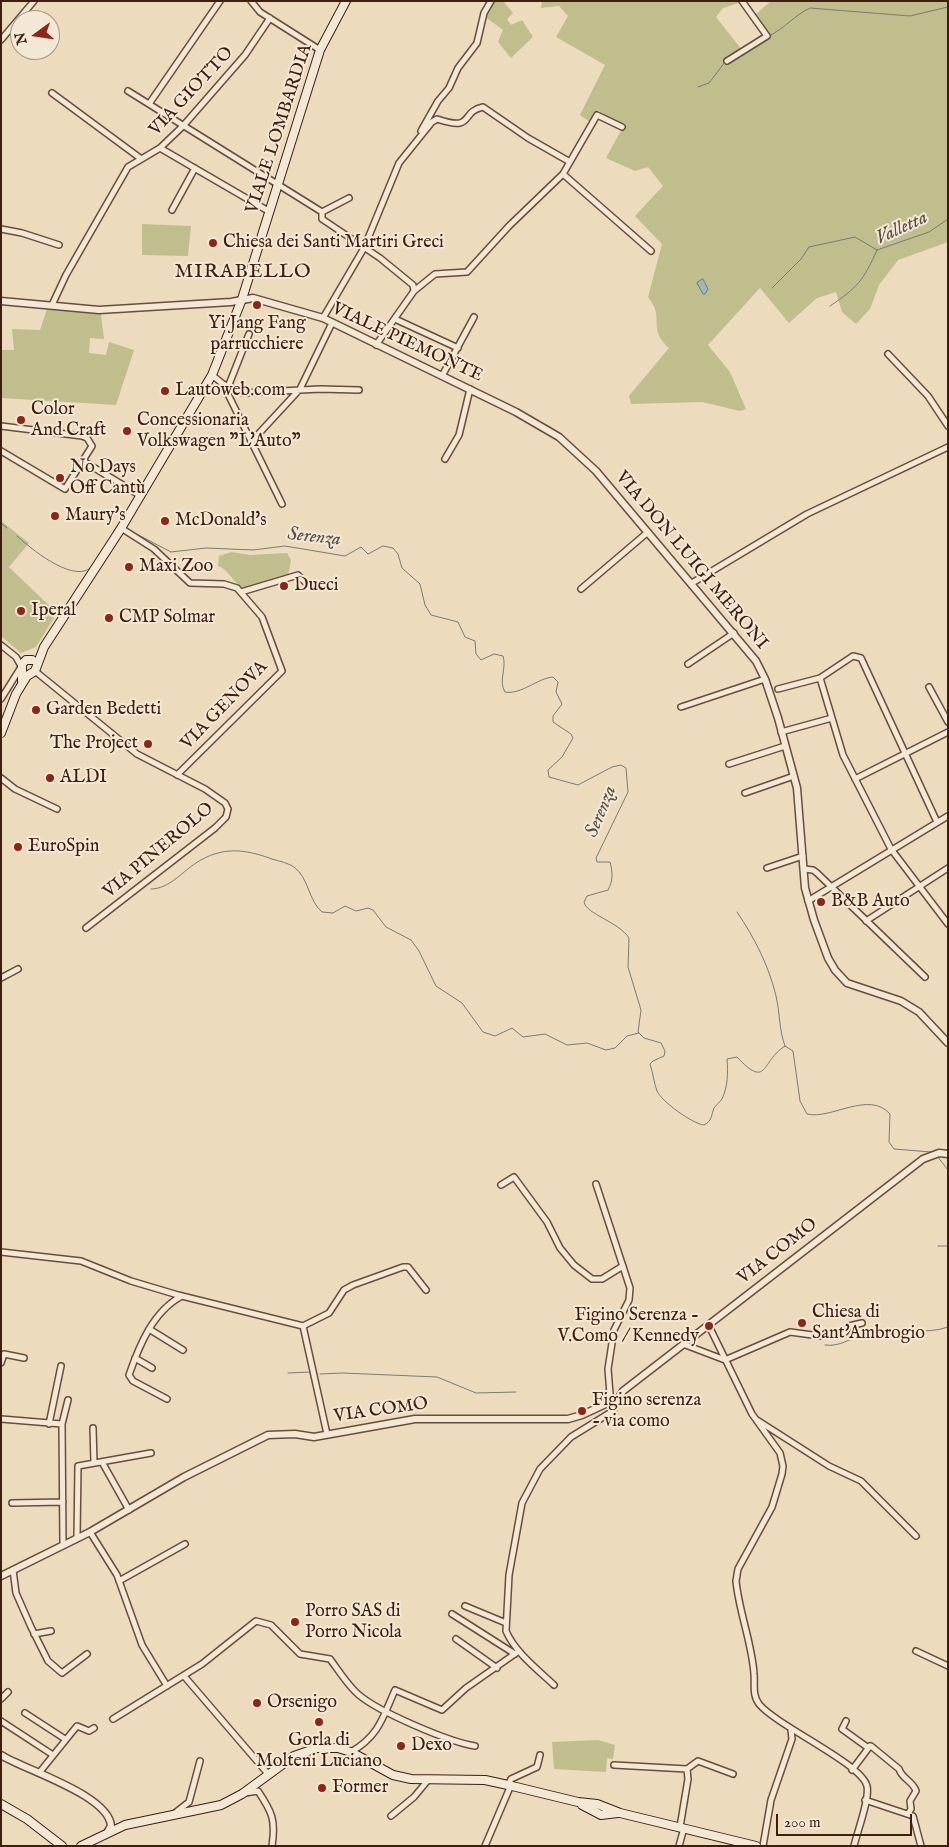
<!DOCTYPE html>
<meta charset="utf-8">
<style>
body{margin:0}
#map{position:relative;width:949px;height:1847px;overflow:hidden;background:#eddbbe;font-family:"IM FELL English",serif}
canvas{display:block}
.frame{position:absolute;inset:0;border:2px solid #3d1e0f;pointer-events:none}
.north{position:absolute;left:10px;top:10px;width:50px;height:50px;box-sizing:border-box;background:#f3e8d5;border:1px solid #aa9786;border-radius:50%;rotate:256deg;font-size:14px;font-weight:700;line-height:20px;text-align:center;color:#3d1e0f}
.north::after{content:'';display:block;margin:auto;width:18px;height:22px;background:#8f2418;clip-path:polygon(50% 0,100% 100%,50% 72%,0 100%)}
.scale{position:absolute;left:776px;top:1814px;width:136px;height:22px;box-sizing:border-box;border:2px solid #3d1e0f;border-top:0;padding-left:6px;font-size:15px;line-height:18px;white-space:nowrap;color:#3d1e0f;-webkit-text-stroke:4px #f3e8d5;paint-order:stroke}
</style>
<div id="map">
<canvas width="949" height="1847"></canvas>
<div class="frame"></div>
<div class="north">N</div>
<div class="scale">200 m</div>
</div>
<script>
const ctx = document.querySelector('canvas').getContext('2d');
ctx.lineJoin = 'round';
function paint(path, color) { ctx.fillStyle = color; ctx.fill(path, 'evenodd'); }
function trace(path, color, width, dash) { ctx.strokeStyle = color; ctx.lineWidth = width; ctx.lineCap = dash ? 'butt' : 'round'; ctx.setLineDash(dash || []); ctx.stroke(path); }
function write(font, color, halo, rows, align = 'center') {
  ctx.font = font + ' "IM FELL English",serif'; ctx.lineWidth = 4; ctx.setLineDash([]); ctx.textBaseline = 'middle'; ctx.strokeStyle = halo; ctx.fillStyle = color; for (const [text, x, y, turn = 0] of rows) {
    ctx.save(); ctx.translate(x, y); ctx.rotate((+turn || 0) * Math.PI / 180); ctx.textAlign = isNaN(turn) ? turn : align; if (halo) ctx.strokeText(text, 0, 0); ctx.fillText(text, 0, 0); ctx.restore();
  }
}
const green = new Path2D(`
 M485 1H503L513 13 507 19 511 25 522 20 533 37 511 58 498 42 503 30 484 16Z
 M542 1H745L723 8 716 17 742 50 764 37 755 15 771 1H948V242L898 260 879 285 870 309 856 324 842 312 836 292 817 298 789 323 760 288 708 345 730 372 746 409 740 411 702 402 631 404 629 396 669 348C646 327 666 319 648 297L662 244 635 216 663 186 648 167 635 171 606 158 623 127 598 110 590 122 580 115 605 65 556 37 568 16 559 6 541 8Z
 M142 224 191 226 188 256 142 255Z
 M47 309 101 314 104 339 90 338 89 353 106 355 109 342 134 350 116 405 1 398V350H14L12 329 40 330Z
 M1 521 29 543 9 567 57 613 36 647 21 653 1 636Z
 M232 552 250 555 287 553 291 560 288 576 243 589C233 582 229 570 218 566L219 556Z
 M598 1740 615 1745 613 1759 607 1758 606 1772 554 1769 552 1742Z`);
const water = new Path2D(`
 M703 279 708 289 705 294H703L697 283Z`);
const stream = new Path2D(`
 M769 36C785 28 795 15 810 8L910 16 948 7
 M698 87 709 83 725 62
 M772 288 801 259 809 247 855 237 877 250
 M830 306C858 287 863 281 877 250L929 232 948 219
 M1 523 7 528
 M125 528 171 552 206 548 253 550 285 546 345 556 361 547 368 554 383 546 393 548 398 554 402 568 420 584 425 605 431 615 458 622 465 637 475 641 476 654 481 660 494 654 503 656C507 668 498 681 505 692 521 695 538 678 553 677L558 682 556 692 562 704 553 716V722L571 734 573 738 562 757 548 770 549 777 578 785 612 767 621 765 626 768 628 792 596 858 597 862H610C613 873 613 881 608 890L587 896 584 902C586 914 619 922 629 938L628 967 641 1010 638 1032 644 1038 661 1043 665 1051 664 1056 653 1061 650 1064C653 1073 654 1083 657 1091 662 1102 693 1124 704 1125 712 1121 711 1116 714 1108 716 1105 720 1102 722 1099 728 1086 728 1073 727 1059L737 1057C768 1090 761 1061 785 1046L793 1051 800 1101 807 1114C831 1120 869 1090 890 1114L889 1142 894 1149 931 1152
 M17 536C30 548 70 581 89 569 99 562 110 537 117 526H119
 M151 889C169 889 182 872 196 863 222 846 245 849 272 859 279 861 288 863 294 867 309 878 308 900 322 912L333 913 345 906 356 911 368 908 373 910 386 927 411 940 419 951 436 986 462 1003 483 1032 495 1036 512 1028 523 1037 545 1034 567 1045 587 1043 606 1050 615 1048 627 1036 639 1033
 M737 912C754 937 769 966 776 996 780 1013 779 1030 785 1046
 M937 1156 948 1170
 M938 1246H948
 M825 1345C841 1348 857 1334 873 1331 898 1326 924 1336 948 1327
 M288 1373 311 1372
 M320 1374 342 1373 437 1377 476 1393 516 1392`);
const minor = new Path2D(`
 M251 1 260 12 320 50
 M1 40 34 1
 M727 61 767 36 742 1
 M128 91 322 212V219L380 258 413 285 414 291 376 345
 M52 93 140 158
 M149 104 220 1
 M421 131 438 101 449 88 458 68 477 43 484 13 491 1
 M160 148 270 212
 M563 174 651 251
 M172 210 195 168
 M322 212 349 198
 M1 229 22 233 59 245
 M414 291 435 274 467 272 509 226 563 174 597 115 622 127
 M52 305 66 275 128 167 160 148 183 126 245 55 270 18
 M323 318 364 248 399 163 432 122 437 119C476 132 459 112 483 107L528 138 570 162
 M395 319 458 348
 M888 354 928 396 948 426
 M212 375 223 384 282 504
 M442 376 474 317
 M223 384 243 393 320 389 359 390
 M228 387 249 334
 M1 426 82 436 87 438 92 446 65 489 1 451
 M251 442 300 389 332 323
 M445 459 459 435 470 389
 M83 461 141 496
 M121 528 154 549 190 583 224 584 237 588 262 617 282 671 177 775
 M692 583 807 514 948 447
 M581 589 648 532
 M241 592 298 575 305 582
 M1 645 16 657 21 666
 M688 664 734 633
 M35 671 137 754 205 789 225 803 228 809 226 817 215 828 86 928
 M820 678 843 755 891 849 948 924
 M929 687 948 722
 M778 689 820 678 853 656 861 658 937 822
 M1 699 21 667
 M681 707 765 679
 M781 732 832 718
 M729 764 785 746
 M1 778 15 789 57 809
 M855 779 948 732
 M745 793 794 776
 M767 868 803 856
 M804 869 813 870 817 873 925 977
 M808 901 948 816
 M866 921 948 868
 M1 978 18 969
 M596 1184 630 1288 629 1300 614 1330 608 1369 610 1394
 M501 1185 514 1177 547 1222 560 1248 574 1265 592 1279H602L623 1266
 M1 1252 81 1261 131 1281 178 1295 303 1326
 M303 1326 329 1313 344 1290 353 1285 403 1267H408L426 1290
 M303 1326 327 1434
 M709 1326 752 1414 780 1453 783 1466 782 1474 772 1507 738 1569 736 1581C739 1612 752 1643 754 1674 755 1684 752 1695 759 1704 777 1726 861 1763 867 1786 870 1799 857 1832 854 1846
 M149 1329 183 1350
 M683 1344 725 1360 790 1332 820 1336 845 1332 849 1326 862 1323
 M135 1358 152 1368
 M1 1363 4 1354 24 1358
 M167 1399 133 1381 129 1375C139 1346 153 1311 182 1296
 M1 1419 62 1424
 M757 1420 829 1466 861 1481 916 1536
 M49 1424 61 1366
 M93 1428 94 1463
 M102 1462 129 1510
 M12 1503 63 1502
 M90 1532 117 1575 142 1645 167 1686
 M77 1537 78 1466 151 1453
 M63 1545 62 1424 68 1400
 M13 1570 16 1593 31 1627 48 1661 62 1673 87 1654
 M119 1581 185 1544
 M465 1606 506 1623
 M452 1614 515 1654
 M34 1634 51 1631
 M456 1639 497 1668
 M916 1651 948 1666
 M184 1676 269 1775
 M554 1685C537 1669 515 1652 506 1631L509 1575 522 1503 540 1469 571 1437 613 1411 618 1399
 M1 1699 8 1692
 M25 1713 65 1739
 M113 1719 202 1664 256 1621 271 1625 300 1654 330 1659C339 1671 348 1686 359 1695 379 1712 449 1742 475 1746
 M1 1721 53 1755
 M846 1721 842 1729 867 1747 871 1746 899 1769C902 1779 913 1781 916 1791L910 1801 911 1809 908 1814
 M351 1752C379 1736 383 1717 395 1690L442 1710 466 1688 519 1651
 M614 1765 687 1769 698 1761 733 1774
 M852 1770 870 1746
 M39 1773 77 1726 89 1731 94 1728
 M508 1785 511 1779 537 1767 540 1755
 M245 1793 258 1791C272 1812 276 1820 272 1846
 M865 1800 913 1816 921 1846
 M175 1813 189 1802 200 1761
 M391 1816 414 1797 429 1779
 M680 1827 688 1779 687 1769
 M485 1846 511 1785
 M679 1846 684 1828
 M763 1846 771 1800 792 1739 791 1730`);
const tertiary = new Path2D(`
 M1 301 99 310 231 302 253 298 323 318 516 412 559 437 596 471 756 661 765 679 778 718 797 788 805 888 814 920 828 958 835 970 847 983 901 1001 919 1012 948 1043
 M610 1396 612 1401H617L623 1391 923 1159 939 1153 948 1154
 M1 1576 90 1532 184 1477 268 1435 295 1434 314 1437 415 1419H568L582 1415 612 1401
 M1 1755C25 1770 109 1795 111 1826L108 1831`);
const secondary = new Path2D(`
 M22 681V664L26 660H32
 M1 733 16 694 27 676 35 671 44 647 120 530 212 375 242 299 320 50 346 1
 M1 1804 27 1819 62 1846
 M582 1805 601 1815 618 1813
 M81 1846 125 1825 221 1805 242 1794 294 1756 317 1748H338L351 1752 393 1775 411 1779 485 1780 508 1785 578 1802 597 1804 620 1813 756 1846`);
const markers = [
 [213,243,5,"#8f2418"],
 [257,305,5,"#8f2418"],
 [165,391,5,"#8f2418"],
 [21,420,5,"#8f2418"],
 [127,431,5,"#8f2418"],
 [60,478,5,"#8f2418"],
 [55,516,5,"#8f2418"],
 [165,521,5,"#8f2418"],
 [129,567,5,"#8f2418"],
 [284,586,5,"#8f2418"],
 [21,611,5,"#8f2418"],
 [109,618,5,"#8f2418"],
 [36,710,5,"#8f2418"],
 [148,744,5,"#8f2418"],
 [50,778,5,"#8f2418"],
 [18,847,5,"#8f2418"],
 [821,902,5,"#8f2418"],
 [802,1323,5,"#8f2418"],
 [709,1326,5,"#8f2418"],
 [582,1411,5,"#8f2418"],
 [295,1622,5,"#8f2418"],
 [257,1703,5,"#8f2418"],
 [319,1722,5,"#8f2418"],
 [401,1746,5,"#8f2418"],
 [322,1788,5,"#8f2418"]
];
const streetNames = [
 ["VIA GIOTTO",192,92,-47],
 ["VIALE LOMBARDIA",280,129,-72],
 ["VIALE PIEMONTE",407,343,25],
 ["VIA DON LUIGI MERONI",691,561,50],
 ["VIA GENOVA",225,706,-46],
 ["VIA PINEROLO",159,851,-40],
 ["VIA COMO",778,1252,-38],
 ["VIA COMO",381,1411,-8]
];
const poiNames = [
 ["Chiesa dei Santi Martiri Greci",223,243],
 ["Yi Jang Fang",257,324,"center"],
 ["parrucchiere",257,345,"center"],
 ["Lautoweb.com",175,391],
 ["Color",31,410],
 ["And Craft",31,431],
 ["Concessionaria",137,421],
 ["Volkswagen \"L'Auto\"",137,442],
 ["No Days",70,468],
 ["Off Cantù",70,489],
 ["Maury's",65,516],
 ["McDonald's",175,521],
 ["Maxi Zoo",139,567],
 ["Dueci",294,586],
 ["Iperal",31,611],
 ["CMP Solmar",119,618],
 ["Garden Bedetti",46,710],
 ["The Project",138,744,"right"],
 ["ALDI",60,778],
 ["EuroSpin",28,847],
 ["B&B Auto",831,902],
 ["Chiesa di",812,1313],
 ["Sant'Ambrogio",812,1334],
 ["Figino Serenza -",699,1316,"right"],
 ["V.Como / Kennedy",699,1337,"right"],
 ["Figino serenza",592,1401],
 ["- via como",592,1422],
 ["Porro SAS di",305,1612],
 ["Porro Nicola",305,1633],
 ["Orsenigo",267,1703],
 ["Gorla di",319,1741,"center"],
 ["Molteni Luciano",319,1762,"center"],
 ["Dexo",411,1746],
 ["Former",332,1788]
];
const waterNames = [
 ["Valletta",902,229,-25],
 ["Serenza",314,538,6],
 ["Serenza",602,812,-68]
];
const quarterNames = [
 ["MIRABELLO",243,273]
];
paint(green, '#bfbe8c');
paint(water, '#9eb8bc');
trace(water, '#777a77', 1);
trace(stream, '#777a77', 1);
trace(minor, '#694d3b', 8);
trace(tertiary, '#694d3b', 9);
trace(secondary, '#3d1e0f', 10);
trace(minor, '#f3e8d5', 5);
trace(tertiary, '#f3e8d5', 6);
trace(secondary, '#f3e8d5', 8);
for (const [x, y, r, color] of markers) { const dot = new Path2D(); dot.arc(x, y, r, 0, 2 * Math.PI); ctx.fillStyle = color; ctx.fill(dot); trace(dot, '#f3e8d5', 2); }
write('18px', '#3d1e0f', '#f3e8d5', streetNames);
write('18px', '#3d1e0f', '#f3e8d5', poiNames, 'left');
write('italic 19px', '#5a4c43', '#f3e8d5', waterNames);
ctx.letterSpacing = '1px';
write('20px', '#3d1e0f', '#f3e8d5', quarterNames);
ctx.letterSpacing = '0px';
</script>
